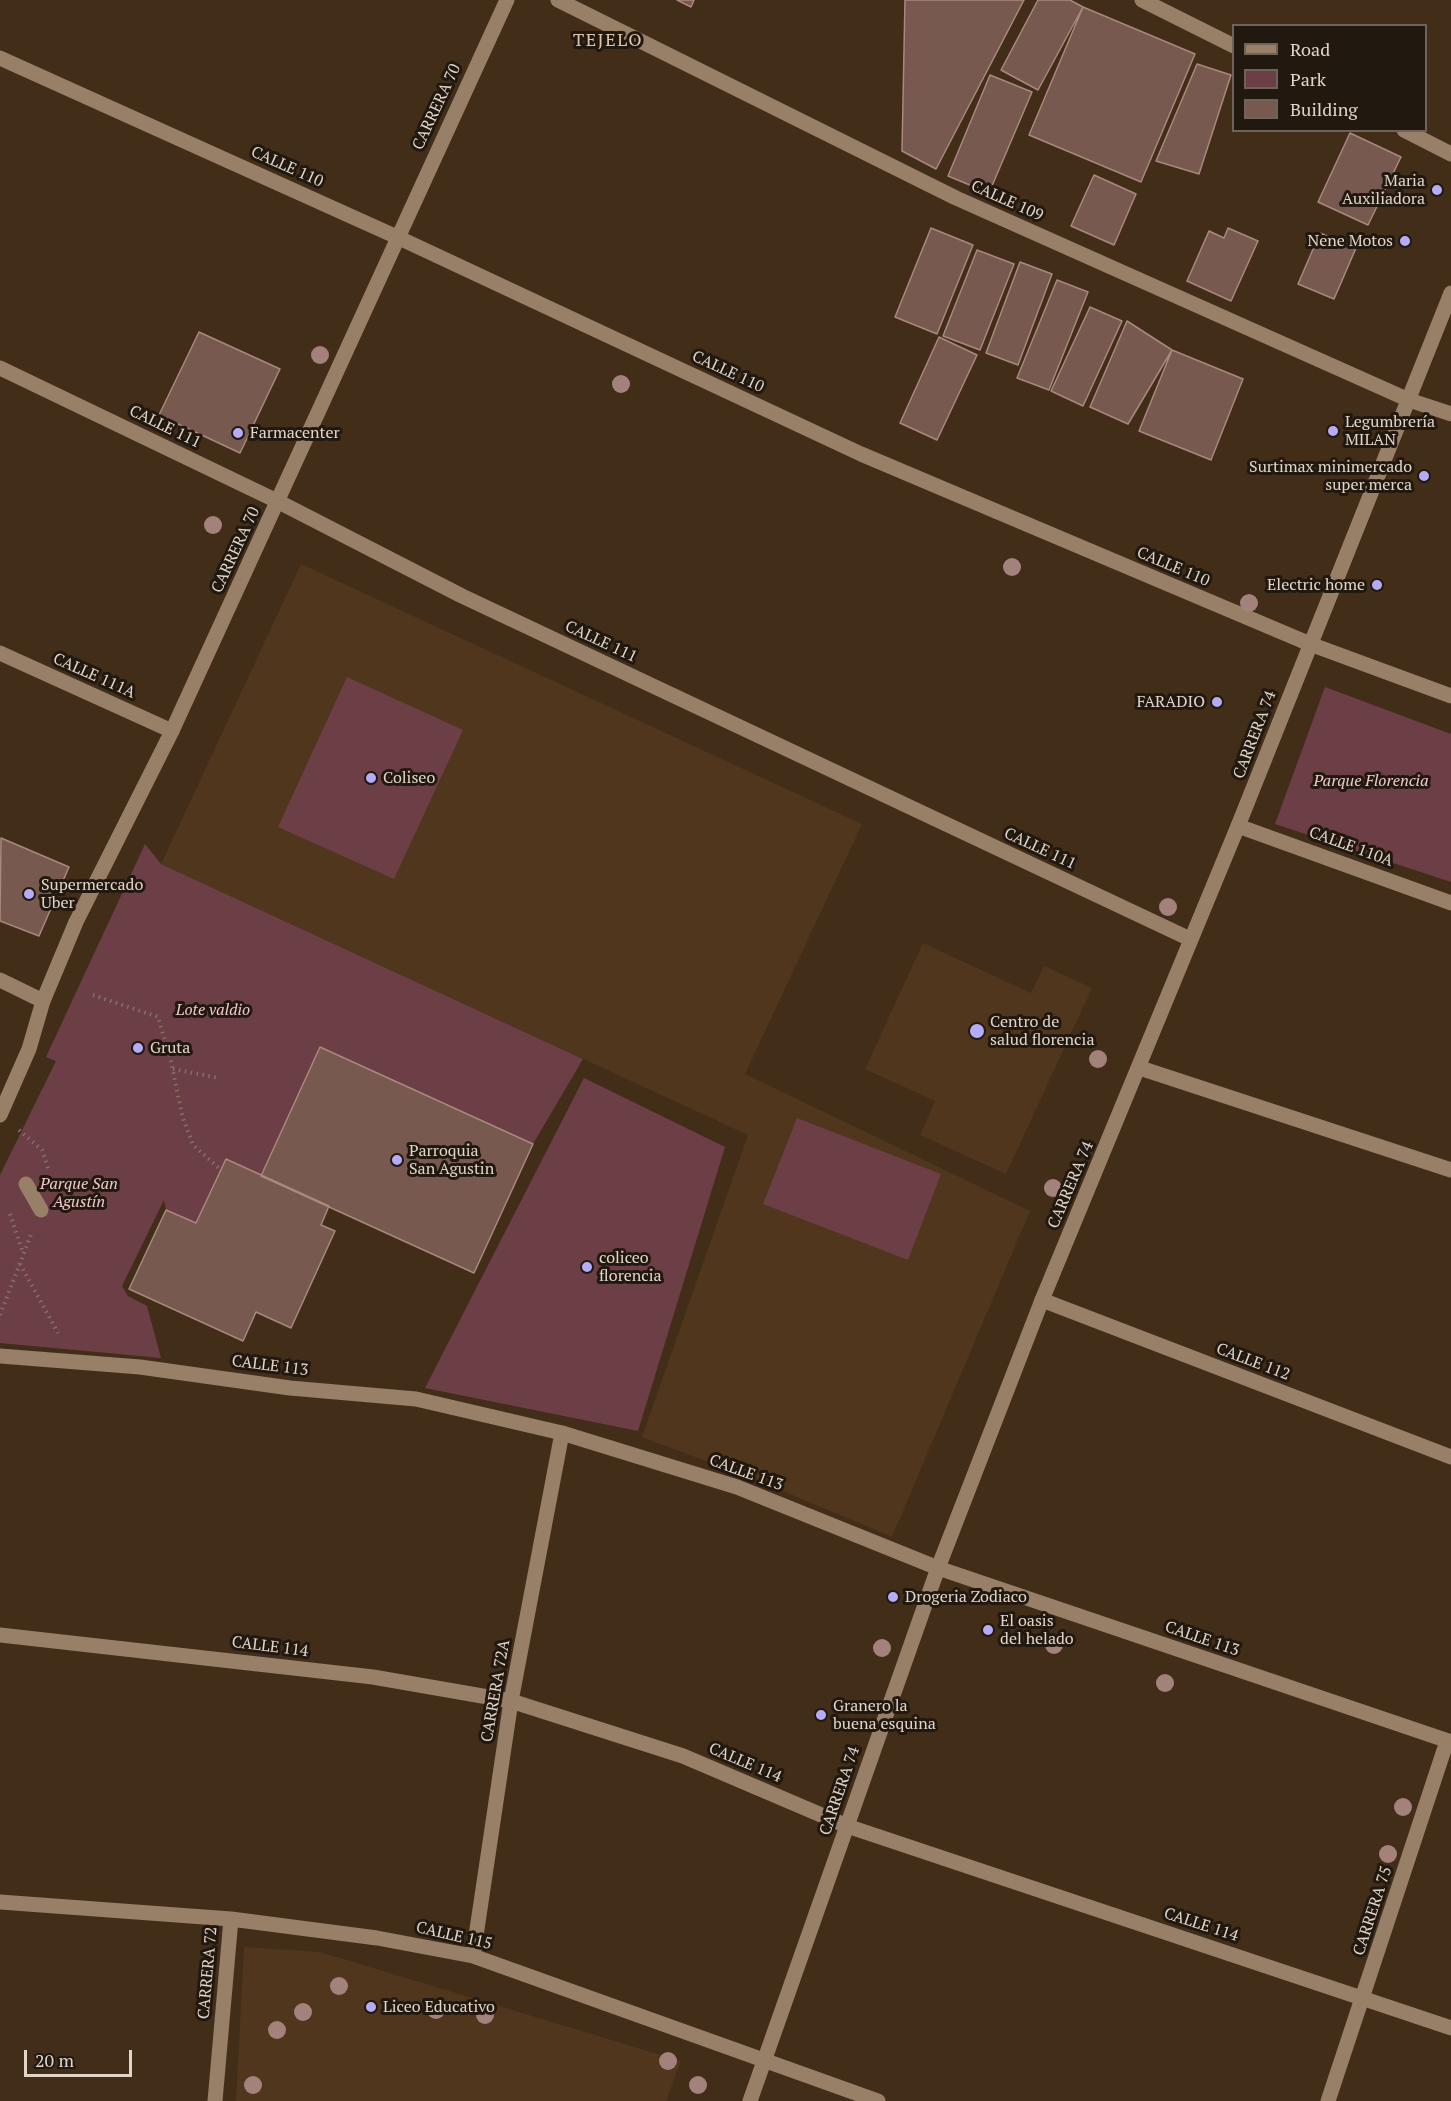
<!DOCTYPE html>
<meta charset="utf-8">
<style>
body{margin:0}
#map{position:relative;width:1451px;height:2101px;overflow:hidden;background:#422d19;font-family:"PT Serif",serif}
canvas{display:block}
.legend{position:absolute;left:1232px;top:24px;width:195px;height:108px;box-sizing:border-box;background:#21180f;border:2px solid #6e6359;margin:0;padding:8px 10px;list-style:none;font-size:18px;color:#e1d4c8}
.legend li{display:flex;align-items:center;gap:12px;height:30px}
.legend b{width:30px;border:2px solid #6e6359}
.scale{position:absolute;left:24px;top:2050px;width:108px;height:27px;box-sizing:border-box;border:3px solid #e1d4c8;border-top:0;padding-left:8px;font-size:18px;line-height:21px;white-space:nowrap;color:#e1d4c8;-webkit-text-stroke:4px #21180f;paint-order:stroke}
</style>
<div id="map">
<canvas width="1451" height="2101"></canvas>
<ul class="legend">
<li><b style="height:8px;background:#977f68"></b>Road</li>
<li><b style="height:16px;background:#6c3e46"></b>Park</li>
<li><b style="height:16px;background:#78594f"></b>Building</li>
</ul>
<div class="scale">20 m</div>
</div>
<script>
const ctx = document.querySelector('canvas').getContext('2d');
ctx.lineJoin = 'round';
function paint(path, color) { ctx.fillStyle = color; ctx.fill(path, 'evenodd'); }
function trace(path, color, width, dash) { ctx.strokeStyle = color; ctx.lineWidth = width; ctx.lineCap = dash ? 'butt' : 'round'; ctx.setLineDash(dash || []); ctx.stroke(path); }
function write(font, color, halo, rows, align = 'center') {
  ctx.font = font + ' "PT Serif",serif'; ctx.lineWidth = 6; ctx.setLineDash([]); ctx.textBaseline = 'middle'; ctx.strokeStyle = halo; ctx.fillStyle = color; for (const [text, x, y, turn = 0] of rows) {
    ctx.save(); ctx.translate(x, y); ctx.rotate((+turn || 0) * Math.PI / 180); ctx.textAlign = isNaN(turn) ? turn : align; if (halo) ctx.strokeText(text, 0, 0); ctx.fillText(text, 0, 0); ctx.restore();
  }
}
const built = new Path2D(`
 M301 564 862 824 745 1074 1030 1211 892 1537 764 1483 642 1437 748 1135 161 864Z
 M923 943 1031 993 1044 966 1092 988 1006 1174 920 1135 935 1101 865 1069Z
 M244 1947 320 1952 681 2061 666 2101H236Z`);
const green = new Path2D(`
 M347 677 463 730 394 879 278 827Z
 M1325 687 1451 734V882L1275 824Z
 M145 844 161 864 583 1059 533 1144 320 1048 261 1176 221 1170 196 1223 166 1210 164 1200 122 1286 128 1296 147 1306 161 1358 0 1343V1175L56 1061 46 1057Z
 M584 1078 725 1147 638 1431 425 1388Z
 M797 1118 941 1174 908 1260 763 1204Z`);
const building = new Path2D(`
 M677 0H694L691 7Z
 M905 0H1024L936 169 902 151Z
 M1038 0H1070L1083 7 1038 90 1001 70Z
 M1083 7 1195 54 1141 182 1029 135Z
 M1197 64 1231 75 1199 174 1156 161Z
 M990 75 1032 92 989 193 948 176Z
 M1350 133 1401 157 1368 225 1318 202Z
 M1094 175 1136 194 1114 245 1071 226Z
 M931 228 973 245 937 334 895 317Z
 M1228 228 1258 241 1231 301 1187 281 1209 231 1224 238Z
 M1320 233 1356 248 1334 299 1298 284Z
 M977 250 1014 264 980 350 943 336Z
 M1020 262 1052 274 1018 365 986 353Z
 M1057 280 1088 292 1049 390 1017 378Z
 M1090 307 1122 321 1083 406 1051 391Z
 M1127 321 1172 350 1128 424 1090 407Z
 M199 332 280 369 240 453 159 415Z
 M939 337 977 355 937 440 900 423Z
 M1172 350 1243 379 1211 460 1139 431Z
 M1 838 69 867 39 936 0 921Z
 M320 1047 533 1144 474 1273 261 1176Z
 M226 1159 329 1206 321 1225 335 1231 291 1328 256 1312 243 1341 129 1289 166 1210 196 1223Z`);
const path = new Path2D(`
 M93 995 158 1017 171 1061 182 1115 193 1145 221 1170
 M173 1069 219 1078
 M19 1130 42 1150 48 1168
 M10 1214 23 1253
 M20 1264 58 1333
 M0 1315 32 1232`);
const pedestrian = new Path2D(`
 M26 1184 41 1210`);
const minor = new Path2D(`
 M558 0 956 198 1409 400 1451 414
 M1142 0 1234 46
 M0 58 397 237 861 454 1310 644 1451 696
 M1404 130 1451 154
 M0 368 277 501 462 596 1190 939
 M0 653 172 731
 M1238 826 1451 903
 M1140 1068 1451 1170
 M1042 1300 1451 1457
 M0 1635 373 1677 511 1701 683 1756 847 1826 1451 2028
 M0 1902 231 1919 377 1938 473 1956 878 2101
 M473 1956 511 1701 562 1433
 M215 2101 231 1919
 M750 2101 938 1568`);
const tertiary = new Path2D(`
 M0 980 43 1001
 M0 1115 29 1049 43 1001 76 922 172 731 507 0
 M0 1356 140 1367 290 1388 416 1399 562 1433 737 1487 938 1568`);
const secondary = new Path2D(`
 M1451 293 1238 826 1042 1300 938 1568 1451 1742
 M1328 2101 1447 1741`);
const trees = [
 [320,355],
 [621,384],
 [213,525],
 [1012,567],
 [1249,603],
 [1168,907],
 [1098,1059],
 [1053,1188],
 [1054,1645],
 [882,1648],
 [1165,1683],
 [1403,1807],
 [1388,1854],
 [339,1986],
 [436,2010],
 [303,2012],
 [485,2015],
 [277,2030],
 [668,2061],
 [253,2085],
 [698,2085]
];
const markers = [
 [1437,190,6,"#b4acf9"],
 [1405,241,6,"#b4acf9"],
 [1333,431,6,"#b4acf9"],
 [238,433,6,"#b4acf9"],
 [1424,476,6,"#b4acf9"],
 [1377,585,6,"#b4acf9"],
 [1217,702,6,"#b4acf9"],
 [371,778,6,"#b4acf9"],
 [29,894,6,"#b4acf9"],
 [977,1031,8,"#b4acf9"],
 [138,1048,6,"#b4acf9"],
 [397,1160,6,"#b4acf9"],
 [587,1267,6,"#b4acf9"],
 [893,1597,6,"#b4acf9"],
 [988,1630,6,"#b4acf9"],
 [821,1715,6,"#b4acf9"],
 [371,2007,6,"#b4acf9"]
];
const streetNames = [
 ["CARRERA 70",437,107,-65],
 ["CALLE 110",287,167,24],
 ["CALLE 109",1007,201,24],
 ["CALLE 110",728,372,25],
 ["CALLE 111",165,427,26],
 ["CARRERA 70",236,550,-65],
 ["CALLE 110",1173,567,23],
 ["CALLE 111",601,642,25],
 ["CALLE 111A",94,676,24],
 ["CARRERA 74",1255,735,-69],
 ["CALLE 110A",1351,847,20],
 ["CALLE 111",1040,849,25],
 ["CARRERA 74",1071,1185,-67],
 ["CALLE 112",1253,1362,21],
 ["CALLE 113",270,1366,7],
 ["CALLE 113",746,1473,20],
 ["CALLE 113",1202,1639,19],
 ["CALLE 114",270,1647,7],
 ["CARRERA 72A",496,1691,-80],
 ["CALLE 114",745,1763,23],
 ["CARRERA 74",840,1791,-71],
 ["CARRERA 75",1373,1911,-72],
 ["CALLE 114",1201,1925,18],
 ["CALLE 115",454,1936,13],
 ["CARRERA 72",208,1973,-85]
];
const poiNames = [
 ["Maria",1425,181,"right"],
 ["Auxiliadora",1425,199,"right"],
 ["Nene Motos",1393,241,"right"],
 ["Legumbrería",1345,422],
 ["MILAN",1345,440],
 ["Farmacenter",250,433],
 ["Surtimax minimercado",1412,467,"right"],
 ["super merca",1412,485,"right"],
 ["Electric home",1365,585,"right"],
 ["FARADIO",1205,702,"right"],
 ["Coliseo",383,778],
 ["Supermercado",41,885],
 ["Uber",41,903],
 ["Centro de",990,1022],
 ["salud florencia",990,1040],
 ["Gruta",150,1048],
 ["Parroquia",409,1151],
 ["San Agustin",409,1169],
 ["coliceo",599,1258],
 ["florencia",599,1276],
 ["Drogeria Zodiaco",905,1597],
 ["El oasis",1000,1621],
 ["del helado",1000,1639],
 ["Granero la",833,1706],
 ["buena esquina",833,1724],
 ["Liceo Educativo",383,2007]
];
const parkNames = [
 ["Parque Florencia",1371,781],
 ["Lote valdio",213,1010],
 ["Parque San",79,1184],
 ["Agustín",79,1202]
];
const neighbourhoodNames = [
 ["TEJELO",608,41]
];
paint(built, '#50361c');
paint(green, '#6c3e46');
paint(building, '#78594f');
trace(building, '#a9887d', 1.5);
trace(path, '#837261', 4, [1.5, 4.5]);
trace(pedestrian, '#977f68', 15);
trace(minor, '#977f68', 15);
trace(tertiary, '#977f68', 15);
trace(secondary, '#977f68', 15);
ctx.fillStyle = '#a3827b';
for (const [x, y] of trees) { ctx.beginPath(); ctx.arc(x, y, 9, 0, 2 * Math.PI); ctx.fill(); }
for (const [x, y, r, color] of markers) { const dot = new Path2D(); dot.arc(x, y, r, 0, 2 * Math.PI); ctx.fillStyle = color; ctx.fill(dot); trace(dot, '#21180f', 2); }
write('16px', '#e1d4c8', '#21180f', streetNames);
write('16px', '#e1d4c8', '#21180f', poiNames, 'left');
write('italic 16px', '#f2c7cc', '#21180f', parkNames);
ctx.letterSpacing = '1.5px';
write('18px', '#dec4ac', '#21180f', neighbourhoodNames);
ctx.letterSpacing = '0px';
</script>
